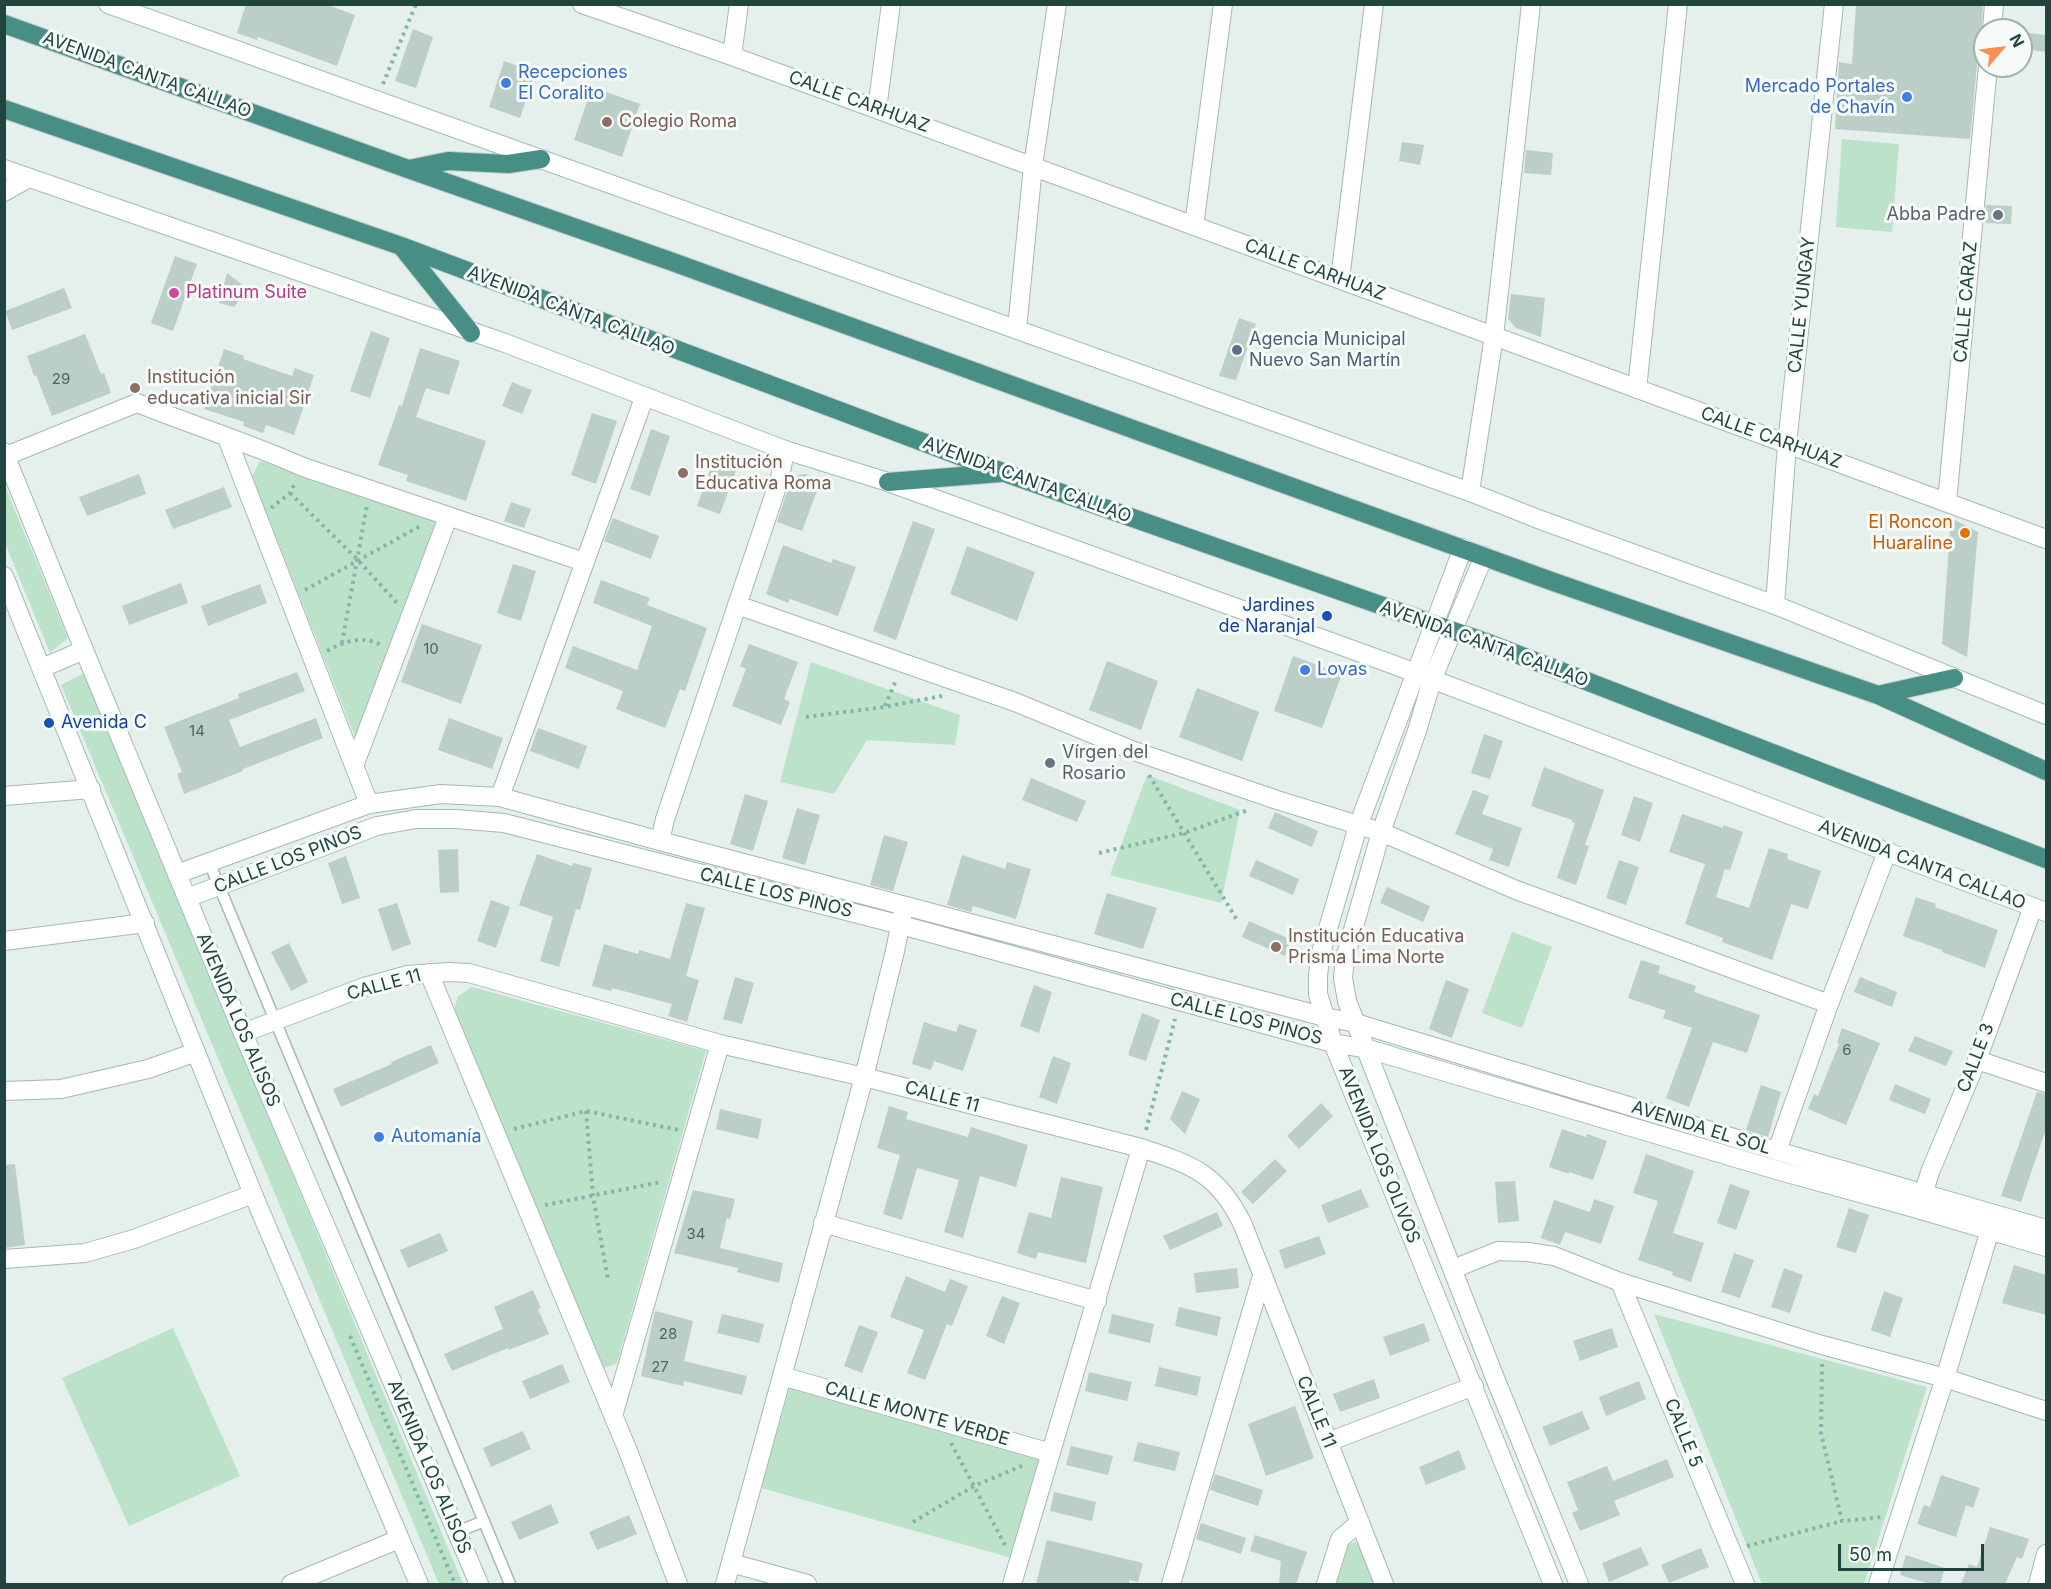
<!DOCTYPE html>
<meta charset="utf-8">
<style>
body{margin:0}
#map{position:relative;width:2051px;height:1589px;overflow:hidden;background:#e5efec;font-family:Inter,sans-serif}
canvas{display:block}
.frame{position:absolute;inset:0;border:6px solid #21443e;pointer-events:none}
.north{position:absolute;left:1973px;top:18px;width:60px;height:60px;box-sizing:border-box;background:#f6fbf9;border:2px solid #a1b2ae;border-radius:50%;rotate:62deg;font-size:16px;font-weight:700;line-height:24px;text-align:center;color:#21443e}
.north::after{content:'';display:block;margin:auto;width:21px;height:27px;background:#ff8e53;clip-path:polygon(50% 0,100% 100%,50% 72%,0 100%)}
.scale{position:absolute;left:1838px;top:1544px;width:146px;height:27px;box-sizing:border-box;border:3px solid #21443e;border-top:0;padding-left:8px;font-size:18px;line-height:21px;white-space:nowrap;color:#21443e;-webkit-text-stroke:4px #f6fbf9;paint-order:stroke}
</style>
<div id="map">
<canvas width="2051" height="1589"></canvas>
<div class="frame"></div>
<div class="north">N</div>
<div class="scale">50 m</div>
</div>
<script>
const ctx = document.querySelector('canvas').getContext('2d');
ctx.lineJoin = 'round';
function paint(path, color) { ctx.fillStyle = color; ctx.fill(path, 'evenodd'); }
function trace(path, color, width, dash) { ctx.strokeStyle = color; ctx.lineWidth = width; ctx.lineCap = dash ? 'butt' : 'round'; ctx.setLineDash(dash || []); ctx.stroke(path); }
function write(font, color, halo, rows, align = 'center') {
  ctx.font = font + ' Inter,sans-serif'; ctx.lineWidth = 6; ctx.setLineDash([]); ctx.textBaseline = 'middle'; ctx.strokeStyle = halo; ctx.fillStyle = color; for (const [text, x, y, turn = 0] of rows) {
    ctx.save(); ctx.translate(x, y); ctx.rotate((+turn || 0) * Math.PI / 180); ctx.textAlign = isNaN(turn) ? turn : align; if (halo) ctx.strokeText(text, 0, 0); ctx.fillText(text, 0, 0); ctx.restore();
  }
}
const green = new Path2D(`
 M1842 139 1899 144 1892 232 1836 227Z
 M260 461 440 521 355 737 252 476Z
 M4 484 68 638 50 653 5 543Z
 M811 662 960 715 955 745 867 740 834 794 780 782Z
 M84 673 463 1584H439L61 685Z
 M1147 775 1240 810 1221 903 1110 875Z
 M1512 932 1552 947 1522 1028 1482 1013Z
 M472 987 706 1051 617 1363 602 1369 453 1013 458 996Z
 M1654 1314 1927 1387 1864 1584H1762Z
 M173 1328 240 1476 129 1526 62 1378Z
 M790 1387 1041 1459 1012 1558 761 1488Z
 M1359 1541 1376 1584H1334L1346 1545Z`);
const building = new Path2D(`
 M246 4H325L355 15 337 66 258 37 257 40 237 33Z
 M1856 4H1983L1980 58 1977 65 1970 139 1835 129 1839 62 1852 64Z
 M413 29 433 37 416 88 395 81Z
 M2021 32 2046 35V52L2021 49Z
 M504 61 535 72 520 118 489 107Z
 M592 87 640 104 622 157 574 140Z
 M1402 142 1424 145 1420 165 1399 161Z
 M1526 150 1553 153 1551 175 1524 173Z
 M1986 205 2012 206 2011 224 1985 223Z
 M175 256 197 264 173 331 151 323Z
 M227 273 248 289 234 307 219 303Z
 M64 288 72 308 12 330 5 311Z
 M1511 294 1545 298 1541 337 1516 328 1508 319Z
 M1239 318 1256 324 1236 380 1219 376Z
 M371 331 390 338 370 398 350 391Z
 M85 334 101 374 104 373 111 393 52 416 36 375 34 376 27 356Z
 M420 348 460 361 449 395 426 388 416 417 486 441 466 501 406 481 408 475 378 465 399 405 402 406Z
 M224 349 244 356 243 359 292 376 295 368 314 375 294 435 266 425 263 433 243 426 244 422 204 409Z
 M512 382 532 390 522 414 502 406Z
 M592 413 617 421 596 484 571 475Z
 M651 429 670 436 650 496 630 489Z
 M715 457 738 465 720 514 697 506Z
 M139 474 146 494 87 516 79 497Z
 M805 474 821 480 802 531 777 522 791 480 798 475Z
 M224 487 232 507 173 529 165 510Z
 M511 502 531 509 524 528 504 521Z
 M613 518 659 536 651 559 604 541Z
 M1951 518 1978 532 1967 657 1942 644Z
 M913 521 935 529 896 640 873 631Z
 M783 545 831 563 833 559 856 567 838 616 790 599 788 603 766 594Z
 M967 546 1035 572 1017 621 950 594Z
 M513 564 536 571 521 621 497 613Z
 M601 580 650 598 647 605 707 628 685 691 680 689 665 728 616 709 623 691 565 668 573 646 637 670 652 626 593 603Z
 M181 583 188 603 129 625 122 606Z
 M260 584 267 603 208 626 201 606Z
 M422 624 482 645 461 704 401 682Z
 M749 644 798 662 784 699 790 702 781 725 732 706 746 669 740 666Z
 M1293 656 1342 674 1322 728 1274 711Z
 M1107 661 1158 681 1141 730 1089 710Z
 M297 672 305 691 229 720 240 747 316 718 323 738 243 769V771L184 794 177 774 182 772 164 727 239 698 238 694Z
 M1197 688 1259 712 1242 761 1179 737Z
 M449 718 503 738 492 769 438 750Z
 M538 728 587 746 579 769 530 751Z
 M1484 734 1503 741 1490 779 1471 773Z
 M1544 767 1604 790 1585 845 1589 846 1576 885 1557 878 1575 823 1571 822 1572 820 1531 806Z
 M1031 778 1086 801 1077 822 1022 800Z
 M1473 790 1489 796 1482 814 1522 828 1509 867 1489 860 1493 849 1455 834Z
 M745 794 768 801 753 851 730 844Z
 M1634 796 1653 803 1640 842 1621 835Z
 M797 808 820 815 805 865 782 858Z
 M1275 812 1318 831 1312 847 1268 828Z
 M1682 814 1723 828V825L1743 832 1730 870 1725 869 1716 897 1749 908 1769 848 1788 854 1787 859 1821 871 1808 909 1791 904 1772 960 1722 942 1723 938 1685 924 1705 864 1669 852Z
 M884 835 908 842 893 891 870 885Z
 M458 849 459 892 440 893 438 850Z
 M537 854 572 866 573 863 592 868 580 910 576 909 559 967 540 961 553 917 519 905Z
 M962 855 1005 869 1007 862 1031 869 1016 919 973 906 971 912 947 905Z
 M346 856 360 898 342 904 328 863Z
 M1256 860 1299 879 1293 895 1249 876Z
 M1619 860 1639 867 1626 905 1606 898Z
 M1387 887 1430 906 1423 922 1380 903Z
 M1107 893 1157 908 1143 949 1094 934Z
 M1916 897 1936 904 1935 907 1998 930 1985 968 1942 952V950L1903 936Z
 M491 900 510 907 496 948 477 941Z
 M397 903 411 944 392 951 378 909Z
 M686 903 705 908 686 976 699 980 687 1022 668 1016 672 1004 612 988 611 991 592 986 604 944 638 954 639 950 670 959Z
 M1249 921 1292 940 1285 956 1242 937Z
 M289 943 308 982 291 991 271 952Z
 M1641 960 1660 966 1658 973 1696 986 1694 992 1760 1015 1747 1053 1713 1042 1689 1107 1666 1098 1692 1028 1663 1018 1666 1011 1628 998Z
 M735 977 754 983 742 1024 723 1019Z
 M1860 977 1897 992 1892 1007 1854 992Z
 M1446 980 1469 989 1452 1038 1429 1029Z
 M1034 985 1052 992 1039 1033 1020 1026Z
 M1142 1013 1160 1020 1146 1061 1128 1055Z
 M924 1022 956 1032 959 1024 977 1030 963 1071 934 1061 931 1070 912 1064Z
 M1842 1028 1880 1043 1846 1125 1808 1109 1814 1094 1818 1096 1839 1044 1837 1043Z
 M1915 1036 1953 1051 1946 1066 1908 1051Z
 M431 1045 439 1063 341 1107 333 1089 392 1064 391 1062Z
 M1053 1056 1071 1063 1057 1104 1039 1097Z
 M1895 1084 1931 1099 1925 1114 1889 1100Z
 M1761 1085 1781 1092 1768 1137 1746 1130Z
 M1182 1091 1200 1099 1185 1134 1170 1119Z
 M2037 1092 2046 1094V1129L2021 1202 2001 1196Z
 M1321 1103 1333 1116 1299 1149 1287 1136Z
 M889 1106 908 1112 906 1119 968 1137 971 1127 1028 1145 1016 1187 980 1176 963 1238 944 1232 959 1180 917 1168 902 1220 883 1214 900 1155 877 1148Z
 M720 1109 762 1119 758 1139 716 1129Z
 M1562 1129 1586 1137 1587 1134 1607 1141 1593 1180 1569 1172V1174L1549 1167Z
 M1646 1154 1694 1171 1673 1233 1704 1243 1691 1282 1672 1275 1673 1272 1638 1260 1658 1201 1633 1193Z
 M1275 1159 1287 1171 1253 1204 1241 1192Z
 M15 1164 25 1245 4 1248V1165Z
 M1061 1177 1103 1187 1086 1263 1038 1252 1036 1259 1017 1253 1029 1212 1051 1218Z
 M1515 1181 1519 1221 1498 1223 1495 1182Z
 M1730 1184 1750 1191 1736 1230 1717 1223Z
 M1361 1189 1369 1207 1328 1223 1321 1205Z
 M693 1190 735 1199 730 1219 727 1218 720 1248 783 1263 779 1283 737 1272 738 1268 674 1253Z
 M1594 1199 1614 1206 1601 1244 1565 1232 1560 1245 1541 1238 1554 1200 1590 1212Z
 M1849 1208 1869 1215 1856 1253 1836 1247Z
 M1217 1212 1223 1226 1170 1250 1163 1236Z
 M440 1233 448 1251 408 1268 400 1250Z
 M1319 1236 1326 1254 1285 1269 1279 1250Z
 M1734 1253 1754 1260 1740 1298 1721 1292Z
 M2014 1265 2046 1275V1315L2002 1303Z
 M1237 1268 1239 1288 1196 1293 1194 1273Z
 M1784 1268 1803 1275 1790 1313 1771 1307Z
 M906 1276 945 1292 950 1279 968 1286 952 1326 947 1324 925 1380 907 1373 924 1330 890 1317Z
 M533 1290 541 1308 538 1309 549 1334 509 1350 508 1348 452 1371 444 1354 503 1329 494 1307Z
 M1884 1291 1903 1298 1890 1337 1871 1330Z
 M1002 1296 1020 1303 1004 1344 986 1336Z
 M1179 1307 1221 1317 1217 1336 1175 1326Z
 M655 1311 693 1321 684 1361 747 1376 742 1395 684 1381 683 1386 641 1376Z
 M722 1314 764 1324 759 1343 717 1333Z
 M1112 1314 1154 1324 1150 1343 1108 1333Z
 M1424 1323 1430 1341 1390 1356 1383 1337Z
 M859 1325 878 1332 862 1373 844 1366Z
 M1612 1328 1618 1347 1580 1361 1573 1341Z
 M562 1364 570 1382 530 1399 522 1381Z
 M1159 1367 1201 1377 1197 1396 1155 1386Z
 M1089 1372 1132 1382 1127 1401 1085 1391Z
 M1374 1379 1380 1398 1340 1412 1333 1394Z
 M1639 1381 1646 1399 1606 1416 1599 1397Z
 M1295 1406 1314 1458 1266 1476 1248 1424Z
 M1582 1411 1590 1429 1550 1446 1542 1427Z
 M523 1431 531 1449 491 1467 483 1448Z
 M1138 1442 1180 1452 1175 1471 1133 1461Z
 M1071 1446 1113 1456 1108 1475 1066 1465Z
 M1459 1450 1466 1469 1426 1485 1419 1467Z
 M1667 1459 1674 1477 1614 1501 1620 1515 1580 1531 1572 1513 1578 1510 1567 1482 1607 1466 1613 1481Z
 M1215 1474 1263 1490 1258 1506 1210 1490Z
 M1941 1475 1980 1488 1973 1508 1966 1505 1956 1537 1917 1524 1924 1505 1930 1507Z
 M1054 1492 1096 1502 1092 1521 1050 1511Z
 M551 1504 559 1523 519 1540 511 1522Z
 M629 1515 637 1534 597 1550 589 1532Z
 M1201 1523 1246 1538 1241 1554 1196 1539Z
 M1990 1527 2029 1539 2022 1559 2017 1557 2005 1584H1961L1969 1564 1977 1567Z
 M1255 1535 1307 1552 1296 1584H1279L1281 1561 1250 1551Z
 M1047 1540 1143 1563 1138 1582 1129 1580V1584H1036Z
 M1641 1547 1649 1565 1609 1582 1602 1563Z
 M1701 1548 1709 1567 1669 1583 1661 1565Z
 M1906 1555 1945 1568 1940 1584H1930L1900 1575Z`);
const path = new Path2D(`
 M383 84 416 4
 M290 493 358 560 398 604
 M271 508 290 493 296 481
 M305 590 422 525
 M342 643 367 505
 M327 651C345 641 362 635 381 645
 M885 706 896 680
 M806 717 884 707 942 696
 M1149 775 1237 920
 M1099 853 1184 833 1248 810
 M586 1111 593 1196 608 1280
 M514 1129 586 1111 679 1130
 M1146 1130 1175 1019
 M545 1205 661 1182
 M350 1336 455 1584
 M1822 1364 1821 1433 1842 1521 1882 1517
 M951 1443 1005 1545
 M913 1522 974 1486 1024 1465
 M1747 1546 1842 1521`);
const service = new Path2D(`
 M209 862 510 1584
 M457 1532 484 1521`);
const minor = new Path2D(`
 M582 4 732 56 2046 539
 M1992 30 1994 4
 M732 56 739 4
 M877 109 891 4
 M1194 226 1223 4
 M1340 279 1374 4
 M1017 329 1033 166 1057 4
 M1637 389 1678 4
 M227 438 369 804
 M6 456 137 403C192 425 249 443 303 467L584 562
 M1470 492 1494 336 1531 4
 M1947 502 1988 66
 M737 605 1015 702 1134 751 1277 800 1381 832 1516 890 1829 1004
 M1775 605 1787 444 1834 4
 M354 766 448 517
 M4 796 91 789
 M500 797 644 398
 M660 841 665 819 780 478 785 450
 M4 941 145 923
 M429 973 628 1451 678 1584
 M1356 1023 1777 1151 2046 1229
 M243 1033 364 987 408 975 449 972 469 973 720 1044 864 1077 1141 1148C1192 1165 1218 1173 1243 1225L1384 1584
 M1368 1049 1780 1171 1918 1209 2046 1247
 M1977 1060 2046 1083
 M4 1091 61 1089 148 1069 196 1052
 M1777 1151 1829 1004 1887 852
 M1920 1205 1930 1172 1977 1060 2033 907
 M823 1223 1097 1301
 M4 1259 85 1253 134 1239 253 1194
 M1453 1269 1498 1251 1528 1252 1554 1256 1620 1282 1822 1345 1945 1378 2046 1411
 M1620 1282 1745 1584
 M782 1376 1051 1453
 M613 1416 720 1044
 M1328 1442 1474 1386
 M731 1563 807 1584
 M291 1584 399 1539
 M725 1584 864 1077 895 951 904 906
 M1012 1584 1141 1148
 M1171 1584 1262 1276
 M1326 1584 1340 1539 1360 1522
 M1878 1584 1945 1378 1990 1230
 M2038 1584 2046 1554`);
const tertiary = new Path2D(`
 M1463 548 1358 826 1320 956 1318 976V994L1333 1043 1553 1584
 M1484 556 1432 680 1417 731 1381 832 1345 958 1343 978 1347 1001 1495 1378 1579 1584
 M177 874 369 804 441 794 500 797 660 841 1325 1017 1356 1023
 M187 898 377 826 416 819H455L504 823 901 925 1333 1043 1368 1049`);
const secondary = new Path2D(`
 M108 4 1470 492 1538 519 1775 605 2046 715
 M4 169 505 343 785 450 888 482 1389 663 2046 912
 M4 192 29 178
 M4 452 84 650 243 1033 479 1584
 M4 576 253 1194 419 1584
 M42 668 84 650`);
const trunk = new Path2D(`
 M4 24 408 169 670 261 1551 581 1878 695 2046 771
 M4 109 401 246 1005 473 1488 643 2046 859
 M409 169 448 161 508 164 541 159
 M402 247 471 333
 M888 482 1000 473
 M1878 695 1954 678`);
const markers = [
 [506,83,6,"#3f7fe0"],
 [1907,97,6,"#3f7fe0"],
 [607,122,6,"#8d6e63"],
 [1998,215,6,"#6b7280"],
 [174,293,6,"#d1479c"],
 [1237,350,6,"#5c6f8a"],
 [135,388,6,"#8d6e63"],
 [683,473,6,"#8d6e63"],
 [1965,533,6,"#e8710a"],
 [1327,616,6,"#1a4fb4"],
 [1305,670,6,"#3f7fe0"],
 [49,723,6,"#1a4fb4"],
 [1050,763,6,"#6b7280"],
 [1276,947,6,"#8d6e63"],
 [379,1137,6,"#3f7fe0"]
];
const numberNames = [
 ["29",61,379],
 ["10",431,649],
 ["14",197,731],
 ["6",1847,1050],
 ["34",696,1234],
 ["28",668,1334],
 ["27",660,1367]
];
const shopNames = [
 ["Recepciones",518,73],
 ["El Coralito",518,94],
 ["Mercado Portales",1895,87,"right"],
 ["de Chavín",1895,108,"right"],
 ["Lovas",1317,670],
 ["Automanía",391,1137]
];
const streetNames = [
 ["AVENIDA CANTA CALLAO",147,75,20],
 ["CALLE CARHUAZ",859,102,20],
 ["CALLE CARHUAZ",1315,270,20],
 ["CALLE CARAZ",1966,302,-85],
 ["CALLE YUNGAY",1802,305,-84],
 ["AVENIDA CANTA CALLAO",571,311,21],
 ["CALLE CARHUAZ",1771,438,20],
 ["AVENIDA CANTA CALLAO",1027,480,20],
 ["AVENIDA CANTA CALLAO",1484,644,20],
 ["CALLE LOS PINOS",288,860,-21],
 ["AVENIDA CANTA CALLAO",1922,865,21],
 ["CALLE LOS PINOS",776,893,14],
 ["CALLE 11",384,985,-15],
 ["CALLE LOS PINOS",1246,1019,15],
 ["AVENIDA LOS ALISOS",238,1020,67],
 ["CALLE 3",1976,1058,-69],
 ["CALLE 11",942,1097,15],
 ["AVENIDA EL SOL",1701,1128,17],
 ["AVENIDA LOS OLIVOS",1379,1155,68],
 ["CALLE 11",1316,1412,68],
 ["CALLE MONTE VERDE",917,1414,16],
 ["CALLE 5",1683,1433,68],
 ["AVENIDA LOS ALISOS",429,1467,67]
];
const educationNames = [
 ["Colegio Roma",619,122],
 ["Institución",147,378],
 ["educativa inicial Sir",147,399],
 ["Institución",695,463],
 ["Educativa Roma",695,484],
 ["Institución Educativa",1288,937],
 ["Prisma Lima Norte",1288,958]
];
const worshipNames = [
 ["Abba Padre",1986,215],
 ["Vírgen del",1062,753,"left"],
 ["Rosario",1062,774,"left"]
];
const hotelNames = [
 ["Platinum Suite",186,293]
];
const serviceNames = [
 ["Agencia Municipal",1249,340],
 ["Nuevo San Martín",1249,361]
];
const foodNames = [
 ["El Roncon",1953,523],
 ["Huaraline",1953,544]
];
const transitNames = [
 ["Jardines",1315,606],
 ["de Naranjal",1315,627],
 ["Avenida C",61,723,"left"]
];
paint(green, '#bce2ca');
paint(building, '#bccec8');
trace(service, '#a6b8b4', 13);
trace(minor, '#a6b8b4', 20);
trace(tertiary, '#a6b8b4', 20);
trace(secondary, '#a2bcb6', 20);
trace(trunk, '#c1cbc9', 20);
trace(path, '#82b6ab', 4, [3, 4.5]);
trace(service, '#fff', 10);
trace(minor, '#fff', 18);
trace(tertiary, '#fff', 18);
trace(secondary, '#fff', 18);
trace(trunk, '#478f85', 18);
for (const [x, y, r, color] of markers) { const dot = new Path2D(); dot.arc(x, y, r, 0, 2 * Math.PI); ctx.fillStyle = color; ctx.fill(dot); trace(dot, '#f6fbf9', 2); }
write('15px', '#486660', null, numberNames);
write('18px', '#366cbe', '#f6fbf9', shopNames, 'left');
write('18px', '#21443e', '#f6fbf9', streetNames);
write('18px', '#785e54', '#f6fbf9', educationNames, 'left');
write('18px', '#5b616d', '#f6fbf9', worshipNames, 'right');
write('18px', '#b23c85', '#f6fbf9', hotelNames, 'left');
write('18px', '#4e5e75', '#f6fbf9', serviceNames, 'left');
write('18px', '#c56008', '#f6fbf9', foodNames, 'right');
write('18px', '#164399', '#f6fbf9', transitNames, 'right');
</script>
